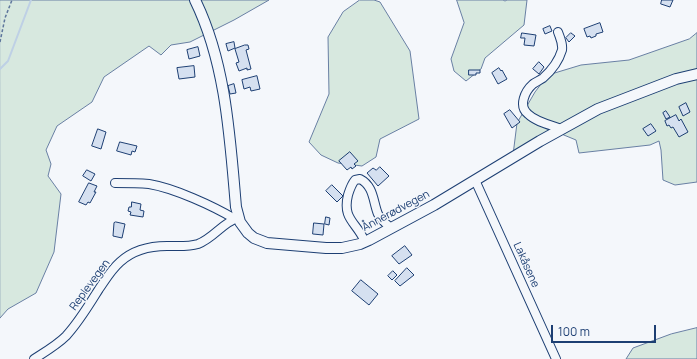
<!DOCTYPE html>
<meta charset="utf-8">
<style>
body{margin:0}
#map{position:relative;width:697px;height:359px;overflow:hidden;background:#f4f7fb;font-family:Manrope,sans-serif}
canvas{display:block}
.scale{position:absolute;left:551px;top:325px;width:105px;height:18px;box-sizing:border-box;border:2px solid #1d3f73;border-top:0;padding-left:5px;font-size:12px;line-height:14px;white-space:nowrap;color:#1d3f73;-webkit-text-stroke:3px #f4f7fb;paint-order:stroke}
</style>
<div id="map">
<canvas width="697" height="359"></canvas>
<div class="scale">100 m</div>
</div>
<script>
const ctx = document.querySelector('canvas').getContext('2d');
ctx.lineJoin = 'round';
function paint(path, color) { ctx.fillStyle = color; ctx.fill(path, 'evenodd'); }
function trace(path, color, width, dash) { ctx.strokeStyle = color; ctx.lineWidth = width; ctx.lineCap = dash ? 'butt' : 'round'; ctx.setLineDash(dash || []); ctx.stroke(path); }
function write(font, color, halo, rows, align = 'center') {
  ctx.font = font + ' Manrope,sans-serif'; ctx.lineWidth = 3; ctx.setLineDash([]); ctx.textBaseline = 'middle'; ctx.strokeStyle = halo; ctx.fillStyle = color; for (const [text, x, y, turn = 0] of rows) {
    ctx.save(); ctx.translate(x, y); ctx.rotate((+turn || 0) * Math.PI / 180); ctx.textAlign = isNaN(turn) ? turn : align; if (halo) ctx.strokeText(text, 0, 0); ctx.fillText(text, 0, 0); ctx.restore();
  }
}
const green = new Path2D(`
 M0 0H269L234 20 190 42 171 45 161 55 149 46 104 77 92 102 57 126 46 150 51 164 48 176 61 194 54 252 36 293 8 309 0 318Z
 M360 0H374L380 2 410 51 419 119 380 139 376 157 362 166 338 163 321 155 309 142 329 94 328 37 343 12Z
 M457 0H503L505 1 507 0H527L524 25 485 58 481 69 466 81 454 71 451 59 464 23Z
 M697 33V182L675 185 663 180 661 150 659 141 650 145 579 153 576 140 559 133 513 155 517 123 535 92 548 75 581 65 629 60 689 39Z
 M697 328V359H626L633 348 671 334Z`);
const stream = new Path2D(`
 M0 69 8 61 31 0`);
const building = new Path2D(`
 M662 0H673L670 7 661 4Z
 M600 23 603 32 596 34V36L591 38 590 36 587 37 584 29Z
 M550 26 552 31 545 34 543 29Z
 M522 33 536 35 534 46 524 45 525 38H521Z
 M571 33 575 36 569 42 566 38Z
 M234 42 235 48 228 51 226 44Z
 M245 45H248L249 49 246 50 251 69 247 70V68L239 71 236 63 239 62 235 49Z
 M198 47 200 56 189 59 187 50Z
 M539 62 544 67 539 74 533 69Z
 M194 66 195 77 179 79 177 68Z
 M499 68 501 71 502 70 507 79 498 84 492 73Z
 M469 70H480V73H476V75H469Z
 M257 76 260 89 251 91 250 87 244 89 242 80Z
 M234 84 236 93 230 94 228 86Z
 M686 103 690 112 683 116 679 107Z
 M510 110 520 122 512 128 504 114Z
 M666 111 670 117 666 119 663 113Z
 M676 115 679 121 681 119 688 132 679 137 673 127 671 128 669 125 667 126 665 121Z
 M651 124 656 131 648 136 643 129Z
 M98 129 106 132 101 149 92 146Z
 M120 142 137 146 135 152 132 151 131 155 117 151Z
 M350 152 358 161 354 164 356 166 352 169 351 167 347 170 339 161Z
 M380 167 389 176 378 186 367 173 373 168 376 170Z
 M87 170 95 174 91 181 83 176Z
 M89 183 97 186 94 192H96L90 203 88 202 86 205 79 202Z
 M332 185 343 196 337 202 326 191Z
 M132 202 141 204 140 210 144 211 143 217 130 215 131 212 128 211 129 207H131Z
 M326 217 330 218 329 225 325 224Z
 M116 222 125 224 122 238 113 236 114 223Z
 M314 223 324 224 323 235 313 234Z
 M405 246 412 255 399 264 392 256Z
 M407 268 414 275 400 286 395 281Z
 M393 271 397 275 392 280 388 276Z
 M361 280 378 294 369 305 352 291Z`);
const path = new Path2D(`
 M0 42 5 18 12 0`);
const minor = new Path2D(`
 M558 32C560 38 563 43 562 50 559 60 551 71 543 78 540 80 536 82 533 84 525 91 518 106 528 114 536 122 551 125 562 129
 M475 180 556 359
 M115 183C126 183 138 183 149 184 174 188 213 206 235 219
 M365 242C357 222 342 220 348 195 350 189 351 185 355 180L360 179C374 186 373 202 378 214 381 220 386 224 391 228
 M34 359C45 352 57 345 66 336 79 322 89 305 99 289 106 279 111 270 120 262 133 250 150 246 167 246 178 246 188 247 198 244 214 238 223 222 238 218`);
const major = new Path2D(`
 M195 0C226 63 230 138 236 207L240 222 248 233 254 238 267 243 326 248H342L360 244 369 240 434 205 540 141 598 109 676 79 697 74`);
const streetNames = [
 ["Ånnerødvegen",396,211,-28],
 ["Lakåsene",526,265,66],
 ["Replevegen",90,285,-54]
];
paint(green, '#d7e8df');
trace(green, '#687fa3', 1);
trace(stream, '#bed0e5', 2);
paint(building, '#d5e0f0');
trace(building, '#1d3f73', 1);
trace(minor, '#1d3f73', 10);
trace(major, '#1d3f73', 12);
trace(path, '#5e769c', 1.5, [3, 2]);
trace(minor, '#f4f7fb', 8);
trace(major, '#f4f7fb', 10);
write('11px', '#1d3f73', '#f4f7fb', streetNames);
</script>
